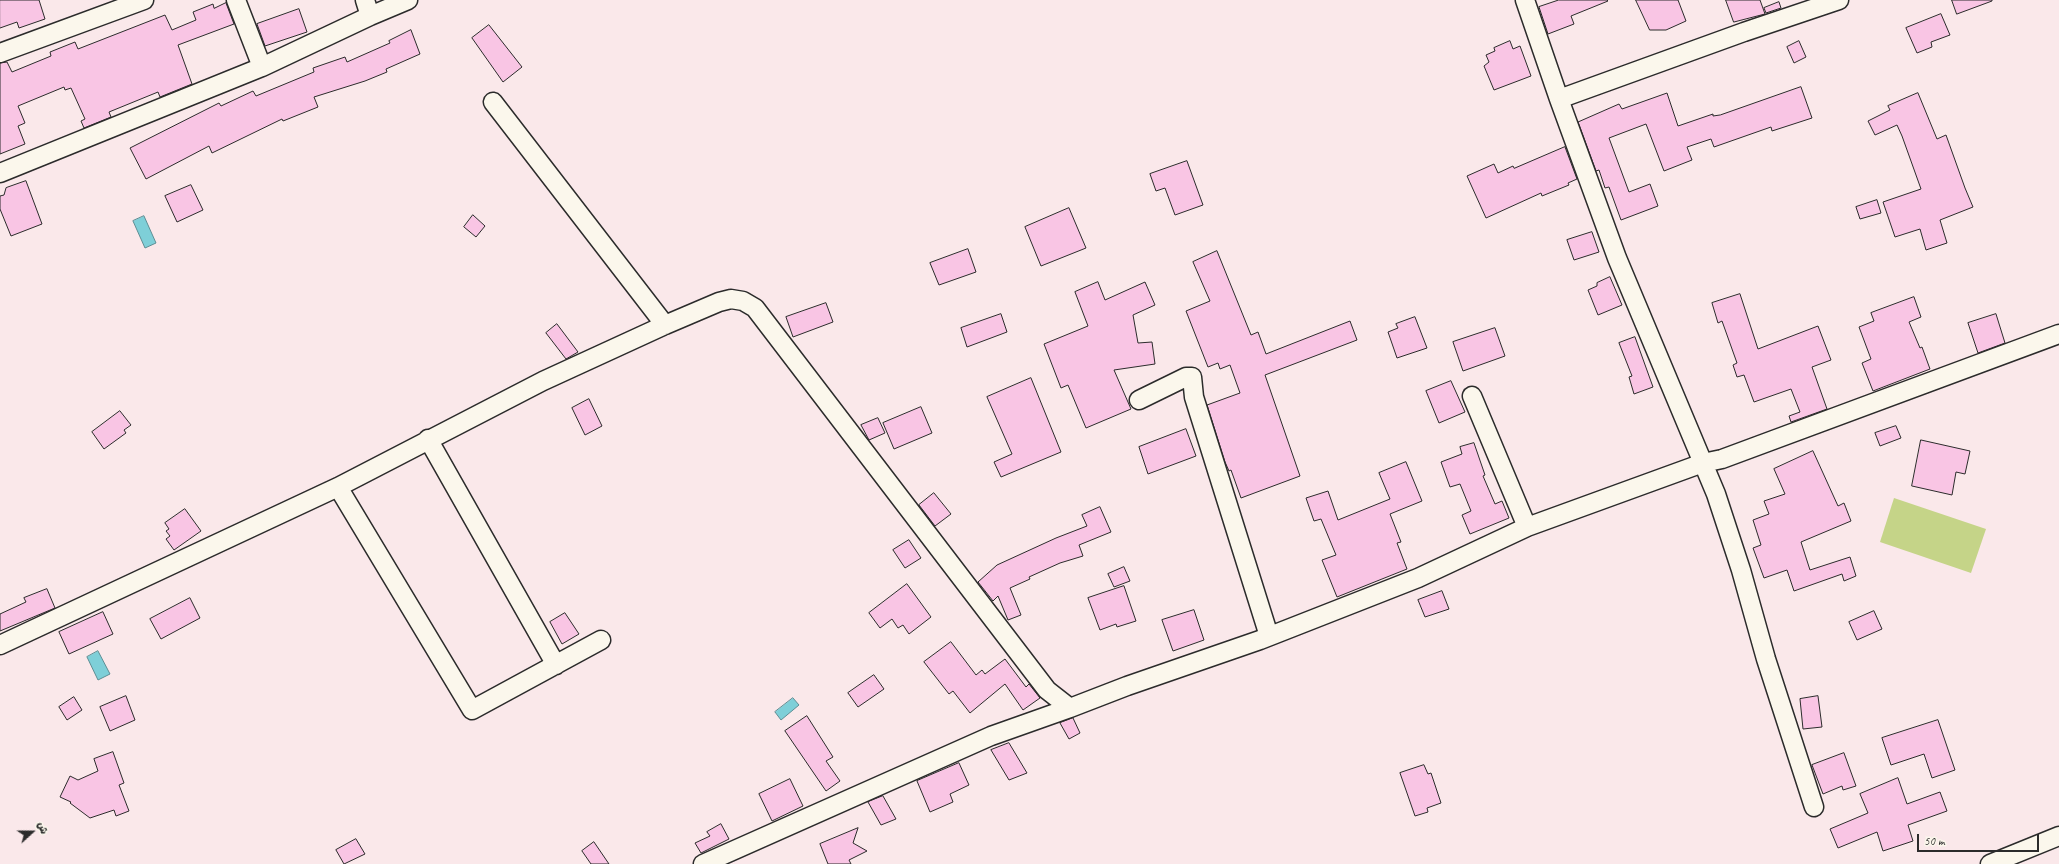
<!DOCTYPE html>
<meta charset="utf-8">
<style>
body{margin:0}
#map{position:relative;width:2059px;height:864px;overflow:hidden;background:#fae8ea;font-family:Caveat,"Playpen Sans Arabic",sans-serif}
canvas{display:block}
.north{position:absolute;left:12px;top:812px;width:40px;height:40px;-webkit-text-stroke:3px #fbf7ec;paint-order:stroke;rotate:69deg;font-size:11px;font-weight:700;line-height:16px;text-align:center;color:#2b2b2b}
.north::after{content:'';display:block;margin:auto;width:14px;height:18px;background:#2b2b2b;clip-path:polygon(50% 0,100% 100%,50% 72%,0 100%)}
.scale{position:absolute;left:1917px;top:834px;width:122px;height:18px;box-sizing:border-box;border:2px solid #2b2b2b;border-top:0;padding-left:5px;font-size:12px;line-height:14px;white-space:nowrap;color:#2b2b2b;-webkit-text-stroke:3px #fbf7ec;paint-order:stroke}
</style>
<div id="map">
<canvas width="2059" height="864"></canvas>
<div class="north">ش</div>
<div class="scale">50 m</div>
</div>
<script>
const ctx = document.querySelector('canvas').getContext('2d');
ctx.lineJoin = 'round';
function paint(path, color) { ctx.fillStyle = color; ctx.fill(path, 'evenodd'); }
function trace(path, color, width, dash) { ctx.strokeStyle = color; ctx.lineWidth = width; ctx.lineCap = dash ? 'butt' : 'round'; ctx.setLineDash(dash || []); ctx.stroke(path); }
const green = new Path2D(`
 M1894 498 1986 529 1971 573 1880 542Z`);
const water = new Path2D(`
 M144 216 156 243 145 248 133 221Z
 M98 651 110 674 98 680 87 657Z
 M793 698 799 705 781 720 775 712Z`);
const building = new Path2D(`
 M0 0H39L45 19 19 28 17 22 0 28Z
 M1559 0H1607L1608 1 1571 16 1574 24 1548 34 1539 7Z
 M1636 0H1678L1686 21 1666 30H1650Z
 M1726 0H1760L1765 14 1734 22Z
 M1952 0H1992V1L1957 14Z
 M1779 2 1781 8 1766 13 1764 8Z
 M226 3 234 24 178 45 192 84 160 97 158 92 109 112 111 117 84 128 81 121 85 119 71 88 65 90 64 87 18 106 25 123 18 126 25 144 0 154V63L7 62 12 72 51 56 50 52 75 42 78 49 165 15 172 30 196 20 193 12 213 4 214 8Z
 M299 9 307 32 265 46 257 24Z
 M1941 14 1950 35 1931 42 1932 47 1917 53 1906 28Z
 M489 25 522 67 503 82 472 38Z
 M411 30 420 54 386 69 387 72 365 81 314 97 318 107 283 121 282 119 212 153 209 146 146 179 130 148 219 103 221 106 253 91 256 96 314 72 313 68 345 57 347 62 390 43 389 41Z
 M1510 41 1513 49 1520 46 1531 76 1494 90 1484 66 1489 62 1486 55 1495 51 1494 48Z
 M1799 41 1806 57 1794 63 1787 47Z
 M1801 87 1812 118 1772 131 1771 127 1714 147 1711 139 1687 147 1692 160 1664 171 1646 124 1609 138 1629 192 1650 184 1658 206 1621 220 1609 187 1605 188 1599 170 1596 171 1578 122 1619 104 1622 109 1667 93 1678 126 1713 114V116L1720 115Z
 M1918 93 1937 139 1946 135 1965 188 1973 207 1940 220 1947 243 1926 250 1920 229 1895 237 1883 202 1921 189 1902 136 1897 125 1875 135 1868 121 1890 110 1888 106Z
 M1565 147 1577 179 1568 183 1569 185 1542 196 1541 193 1486 218 1467 176 1494 164 1498 173 1513 166 1514 168Z
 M1187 161 1203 205 1175 215 1165 188 1156 191 1150 174Z
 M26 181 42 224 11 236 0 209V196L4 195 6 188Z
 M191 185 203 210 177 222 165 196Z
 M1877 200 1881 213 1860 219 1856 207Z
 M1069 208 1086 248 1041 266 1025 227Z
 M473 215 485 226 476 237 464 227Z
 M1592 232 1599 252 1574 260 1567 240Z
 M968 249 976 272 939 285 930 263Z
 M1217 251 1251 335 1258 332 1266 354 1350 321 1357 340 1265 375 1300 476 1241 498 1231 470 1229 471 1225 462 1207 405 1240 393 1230 365 1220 369 1218 363 1208 367 1186 311 1210 301 1193 262Z
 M1610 277 1622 305 1598 315 1588 290 1597 286V283Z
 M1098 282 1105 300 1145 282 1155 305 1133 315 1138 343 1152 342 1155 364 1114 370 1131 409 1086 428 1068 385 1061 388 1044 344 1088 326 1075 292Z
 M1740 294 1758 349 1818 326 1831 360 1812 367 1827 409 1791 422 1789 416 1800 412 1791 389 1754 402 1744 375 1737 377 1733 365 1737 363 1722 321 1718 323 1712 303Z
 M1914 297 1921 317 1909 322 1920 348 1922 347 1930 369 1873 391 1862 363 1871 359 1859 327 1874 321 1871 313Z
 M826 303 833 322 793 337 786 317Z
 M1001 314 1007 332 967 347 961 328Z
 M1996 314 2005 343 1978 353 1968 323Z
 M1415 317 1427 348 1397 358 1388 332 1398 328 1396 324Z
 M557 324 578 352 566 359 546 333Z
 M1495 328 1505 356 1463 371 1453 342Z
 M1635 337 1653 387 1634 394 1629 377 1632 376 1619 343Z
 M1031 378 1061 452 1001 477 994 462 1012 454 987 397Z
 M1451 381 1465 412 1439 423 1426 391Z
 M589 399 602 426 585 435 572 408Z
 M921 407 932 433 894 449 883 423Z
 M120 411 131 425 124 430 126 433 104 449 92 432Z
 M878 418 885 433 869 440 861 425Z
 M1896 426 1901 438 1880 446 1875 433Z
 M1186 429 1196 456 1148 474 1139 447Z
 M1921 440 1970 451 1965 474 1956 472 1952 495 1912 486Z
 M1474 443 1485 475 1483 476 1495 504 1502 501 1509 518 1470 534 1462 515 1471 511 1460 484 1450 487 1441 462 1462 454 1460 447Z
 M1813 451 1838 506 1844 503 1851 521 1801 542 1810 570 1850 557 1856 576 1844 581 1842 574 1794 591 1787 570 1764 578 1753 548 1761 545 1753 520 1769 514 1764 501 1785 494 1774 469Z
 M1406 462 1422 501 1390 514 1401 542 1397 543 1407 569 1337 597 1322 560 1336 555 1321 519 1314 521 1306 498 1328 491 1338 520 1390 499 1379 473Z
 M934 493 951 514 935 526 919 505Z
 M1100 507 1111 532 1079 545 1083 556 1060 563 1029 577 1030 579 1010 588 1021 615 1008 620 998 596 993 601 978 582 997 565 1056 538 1087 526 1082 515Z
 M185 509 201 531 174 550 166 539 170 536 166 531 169 529 165 523Z
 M909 540 921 558 905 568 893 550Z
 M1124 567 1130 581 1114 587 1108 574Z
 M907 584 931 617 909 634 903 625 898 628 892 619 880 628 869 613Z
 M1124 586 1136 621 1117 627 1116 624 1100 630 1088 598Z
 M47 589 55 608 0 631V614L26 602 24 598Z
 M1442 591 1449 609 1425 617 1418 600Z
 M190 598 200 618 161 639 150 619Z
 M1194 610 1204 640 1173 651 1162 620Z
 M1874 611 1882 629 1857 640 1849 622Z
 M103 612 113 634 69 654 59 632Z
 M565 613 579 634 562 644 550 622Z
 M951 642 976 675 982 670 985 674 1005 659 1026 687 1029 684 1040 698 1023 710 1005 684 970 713 953 691 949 694 924 662Z
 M874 675 884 689 858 707 848 693Z
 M126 696 135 720 110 731 100 707Z
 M1818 696 1822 727 1803 729 1800 699Z
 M74 697 82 710 67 720 59 707Z
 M807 716 833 757 826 761 840 781 826 791 785 731Z
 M1073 718 1080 733 1069 739 1060 723Z
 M1938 720 1955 770 1932 778 1924 754 1891 765 1882 738Z
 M1009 743 1027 773 1009 780 991 750Z
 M113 752 124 783 119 785 129 811 116 816 114 810 90 818 70 803 71 802 60 797 70 776 78 780 98 771 94 759Z
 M1844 753 1856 786 1843 790 1842 786 1823 794 1812 765Z
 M959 763 969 785 950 794 953 802 930 812 917 781Z
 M1424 765 1428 774 1431 773 1441 803 1427 808 1428 812 1415 816 1400 773Z
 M1898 778 1907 804 1940 792 1947 811 1908 825 1913 841 1883 851 1877 832 1838 848 1830 829 1868 813 1860 794Z
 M790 779 803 806 772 821 759 794Z
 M883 796 896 819 881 825 868 802Z
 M721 824 729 839 701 853 695 843 710 836 707 832Z
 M858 828 853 843 867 851 849 860 851 864H828L820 844Z
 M356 839 365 854 344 864 336 850Z
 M594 842 609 864H591L582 851Z`);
const street = new Path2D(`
 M236 0 262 67
 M365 0 370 16
 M1525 0 1559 99 1617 258 1716 494 1741 570 1766 659 1814 807
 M0 53 144 0
 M1559 99 1744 32 1839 0
 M493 102 665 325
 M0 173 262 67 370 16 408 0
 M1472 396 1527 527
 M1139 400 1186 377H1192L1194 397 1269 636
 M428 439 556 665
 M338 487 472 710 601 640
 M0 645 338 487 543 381 665 325 719 302 731 299 743 301 755 308 1047 690 1070 708 1127 686 1260 640 1418 578 1527 527 1703 463 1722 459 2059 334
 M703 864 991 736 1070 708
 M1990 864 2059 836`);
paint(green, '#c5d488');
paint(water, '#7ecfd8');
trace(water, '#5d8d93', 1);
paint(building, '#f9c5e4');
trace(building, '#2b2b2b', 1);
trace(street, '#2b2b2b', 21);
trace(street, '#fbf7ec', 18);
</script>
